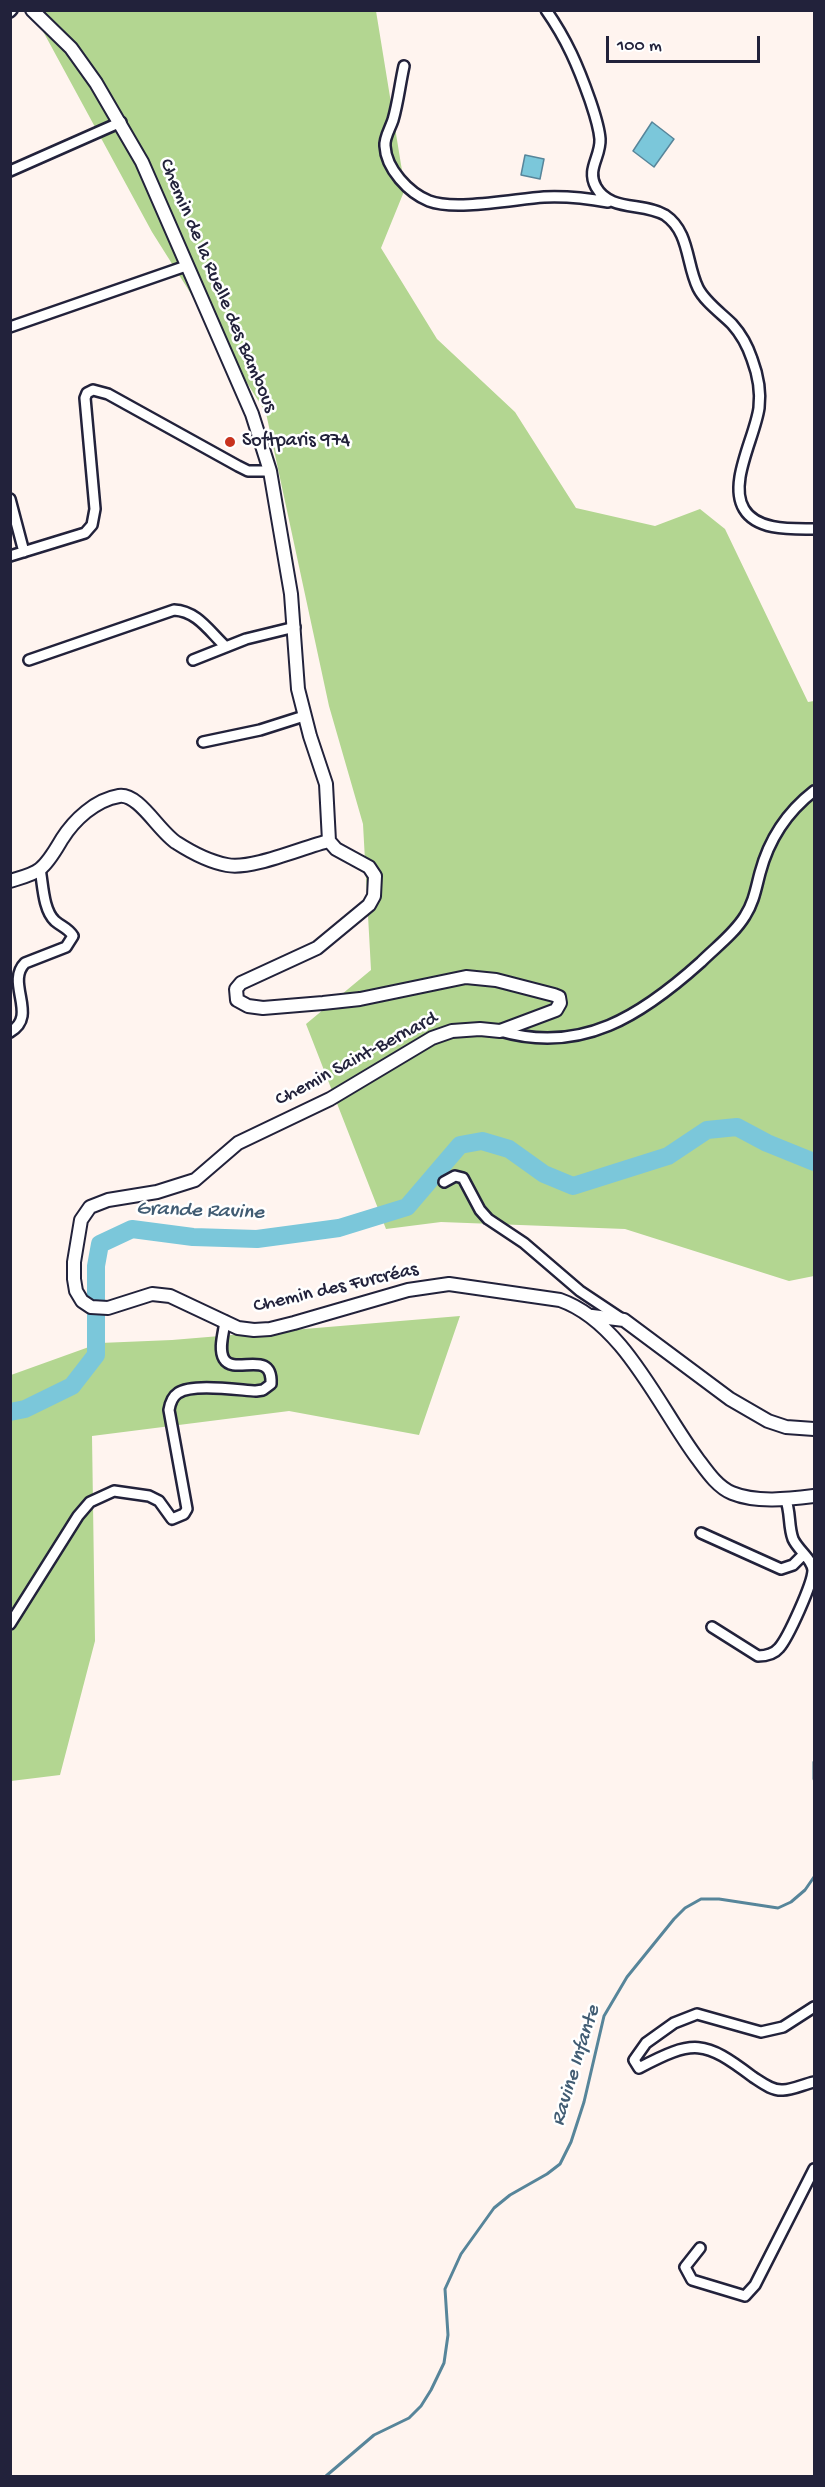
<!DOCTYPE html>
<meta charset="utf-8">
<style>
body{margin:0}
#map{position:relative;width:825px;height:2487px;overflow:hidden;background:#fff4ef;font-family:"Gochi Hand",sans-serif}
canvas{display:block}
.frame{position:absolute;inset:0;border:12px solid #22223b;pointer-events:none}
.scale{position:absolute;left:606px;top:36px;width:154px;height:27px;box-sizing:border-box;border:3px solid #22223b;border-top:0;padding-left:8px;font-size:18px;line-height:21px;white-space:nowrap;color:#22223b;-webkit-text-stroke:4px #fff;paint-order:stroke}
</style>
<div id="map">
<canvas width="825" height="2487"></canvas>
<div class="frame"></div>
<div class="scale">100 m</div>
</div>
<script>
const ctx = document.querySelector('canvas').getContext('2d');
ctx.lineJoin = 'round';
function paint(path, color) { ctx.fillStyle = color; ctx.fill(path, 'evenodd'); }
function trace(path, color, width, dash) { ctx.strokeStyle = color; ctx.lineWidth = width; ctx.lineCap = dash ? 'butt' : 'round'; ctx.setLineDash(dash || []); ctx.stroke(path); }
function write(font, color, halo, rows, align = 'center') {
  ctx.font = font + ' "Gochi Hand",sans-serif'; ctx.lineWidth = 5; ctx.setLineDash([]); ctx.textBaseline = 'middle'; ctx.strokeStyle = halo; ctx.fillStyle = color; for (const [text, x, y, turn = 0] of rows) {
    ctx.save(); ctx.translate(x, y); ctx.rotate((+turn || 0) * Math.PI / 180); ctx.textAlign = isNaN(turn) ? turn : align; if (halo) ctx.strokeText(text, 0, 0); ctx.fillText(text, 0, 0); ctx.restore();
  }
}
const green = new Path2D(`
 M32 11H376L405 189 381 248 437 339 515 412 576 508 655 526 700 509 725 529 808 702 814 701V1276L789 1281 625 1229 441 1222 386 1229 306 1024 371 970 363 824 329 706 266 413 152 232Z
 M460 1316 419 1435 289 1411 92 1436 95 1641 60 1775 11 1781V1375L100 1343 172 1340Z`);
const water = new Path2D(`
 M652 122 674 139 654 167 633 151Z
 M525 155 544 159 540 179 521 175Z`);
const stream = new Path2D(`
 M814 1762V1779
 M326 2476 374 2435 409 2418 421 2406 431 2390 444 2363 448 2335 445 2289 461 2254 494 2208 510 2195 547 2174 560 2164 571 2142 584 2102 604 2016 627 1977 674 1919 685 1908 701 1899H719L778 1908 791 1902 805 1890 814 1877`);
const river = new Path2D(`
 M10 1412 25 1409 72 1386 96 1355V1266L100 1244 132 1229 193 1237 257 1239 339 1228 407 1207 460 1145 482 1141 509 1149 544 1174 573 1186 668 1156 707 1130 737 1127 767 1143 814 1162`);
const street = new Path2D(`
 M546 10C567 40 578 66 590 100 594 112 599 126 600 139 601 157 586 169 596 187 610 212 643 202 665 215 690 232 686 264 698 288 705 302 721 313 732 324 741 334 748 347 752 359 758 375 761 392 759 408 755 437 728 483 744 509 757 531 792 529 814 529
 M10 12 12 10
 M404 66C400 84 398 103 393 120 390 129 384 138 385 146 386 169 409 193 429 201 455 211 515 199 544 197 566 196 586 198 608 202
 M10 171 121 122
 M10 327 186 266
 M10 499 24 552
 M10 556 85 533 92 525 95 509 85 398 87 393 93 390 108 394 238 466 248 471H270
 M29 660 174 610C197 611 209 631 225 646
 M193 660 246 639 295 627
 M203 742 260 730 304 716
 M500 1031C582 1055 642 1015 701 962 716 947 734 934 745 916 754 902 756 888 760 873 769 839 787 812 814 791
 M10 1032C39 1016 5 983 25 963L66 947 73 936C68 928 62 927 55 921 43 910 43 884 40 869
 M444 1182 455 1176 463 1178 480 1210 488 1219 524 1243 580 1291 622 1319
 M701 1533 781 1569 793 1565 803 1555
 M10 1624 78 1516 90 1502 114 1491 149 1496 159 1501 172 1519 184 1514 187 1509 169 1410C170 1404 172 1397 178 1393 192 1383 238 1390 256 1391L263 1390 271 1384C273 1348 234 1376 224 1359 218 1349 224 1332 225 1321
 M712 1627 758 1656C766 1656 774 1654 779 1648 788 1638 813 1583 813 1570 812 1559 798 1550 793 1539 788 1526 791 1511 785 1498
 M814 2007 783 2027 761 2032 697 2014 674 2023 646 2043 634 2060 639 2068C694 2039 704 2040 753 2077 761 2082 772 2091 783 2090 793 2090 804 2084 814 2082
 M700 2248 685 2267 692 2280 745 2296 755 2285 814 2169`);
const secondary = new Path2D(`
 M32 10 71 48 96 83 142 162 252 414 270 471 291 594 298 689 310 736 326 784 329 841 336 849 369 867 375 876 374 896 369 905 317 948 241 983 236 989 237 1000 248 1006 263 1008 323 1003 360 999 466 977 496 980 554 995 559 997 560 1003 556 1010 500 1031 480 1029 452 1031 432 1038 330 1099 238 1143 195 1180 157 1192 108 1200 90 1207 81 1220 74 1262V1279L76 1291 82 1301 91 1307 108 1308 152 1294 170 1296 238 1328 254 1330 270 1329 294 1323 408 1290 449 1284 560 1300C623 1322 659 1407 697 1458 706 1470 717 1487 732 1493 756 1503 789 1499 814 1496
 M10 881C19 878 33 875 40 869 49 862 56 849 62 839 74 820 95 800 119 796 139 793 159 832 177 843 191 852 211 862 227 865 252 870 303 847 329 841
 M592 1316 624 1320 730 1399 768 1421 786 1427 814 1429`);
const markers = [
 [230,442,6,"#c8321e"]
];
const streetNames = [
 ["Chemin de la Ruelle des Bambous",217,286,67],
 ["Chemin Saint-Bernard",357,1060,-28],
 ["Chemin des Furcréas",336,1289,-13]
];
const poiNames = [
 ["Softparis 974",242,442]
];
const waterNames = [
 ["Grande Ravine",200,1212,2],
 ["Ravine Infante",577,2066,-73]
];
paint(green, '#b3d691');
paint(water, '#7bc7da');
trace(water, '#57859a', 1.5);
trace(stream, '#57859a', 3);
trace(river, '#7bc7da', 18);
trace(street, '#22223b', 14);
trace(secondary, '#22223b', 16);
trace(street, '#fff', 9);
trace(secondary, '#fff', 12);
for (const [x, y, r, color] of markers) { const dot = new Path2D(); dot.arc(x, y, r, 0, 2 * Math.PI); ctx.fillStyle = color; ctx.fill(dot); trace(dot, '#fff', 2); }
write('20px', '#22223b', '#fff', streetNames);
write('20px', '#22223b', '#fff', poiNames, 'left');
write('italic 21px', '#415c73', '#fff', waterNames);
</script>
